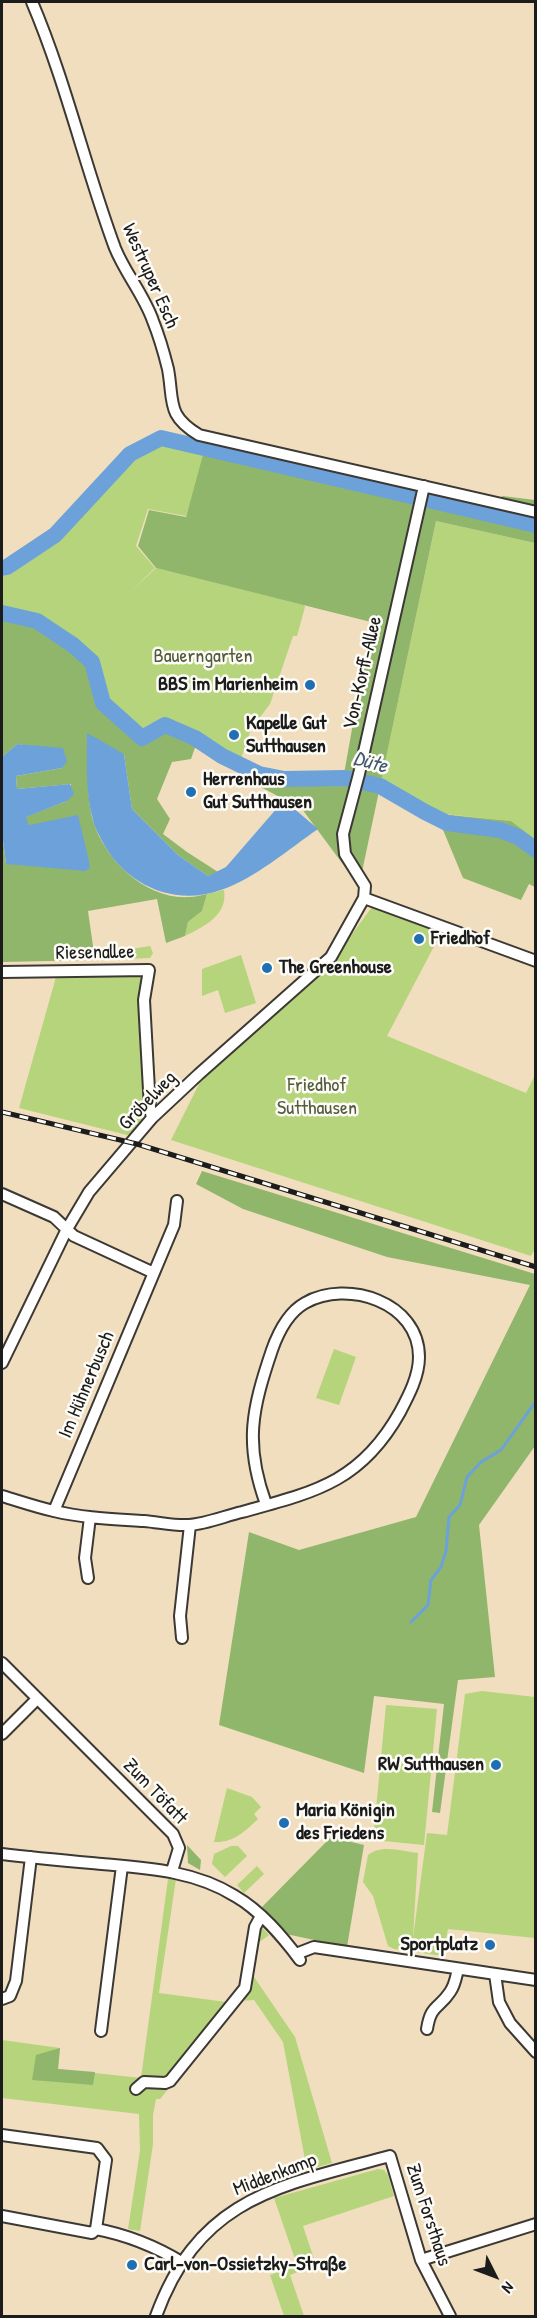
<!DOCTYPE html>
<meta charset="utf-8">
<style>
body{margin:0}
#map{position:relative;width:537px;height:2318px;overflow:hidden;background:#f1debf;font-family:"Patrick Hand",sans-serif}
canvas{display:block}
.frame{position:absolute;inset:0;border:3px solid #1c1c1c;pointer-events:none}
.north{position:absolute;left:465px;top:2246px;width:60px;height:60px;-webkit-text-stroke:4px #fdfcf7;paint-order:stroke;rotate:132deg;font-size:16px;font-weight:700;line-height:24px;text-align:center;color:#1c1c1c}
.north::after{content:'';display:block;margin:auto;width:21px;height:27px;background:#1c1c1c;clip-path:polygon(50% 0,100% 100%,50% 72%,0 100%)}
</style>
<div id="map">
<canvas width="537" height="2318"></canvas>
<div class="frame"></div>
<div class="north">N</div>
</div>
<script>
const ctx = document.querySelector('canvas').getContext('2d');
ctx.lineJoin = 'round';
function paint(path, color) { ctx.fillStyle = color; ctx.fill(path, 'evenodd'); }
function trace(path, color, width, dash) { ctx.strokeStyle = color; ctx.lineWidth = width; ctx.lineCap = dash ? 'butt' : 'round'; ctx.setLineDash(dash || []); ctx.stroke(path); }
function write(font, color, halo, rows, align = 'center') {
  ctx.font = font + ' "Patrick Hand",sans-serif'; ctx.lineWidth = 5; ctx.setLineDash([]); ctx.textBaseline = 'middle'; ctx.strokeStyle = halo; ctx.fillStyle = color; for (const [text, x, y, turn = 0] of rows) {
    ctx.save(); ctx.translate(x, y); ctx.rotate((+turn || 0) * Math.PI / 180); ctx.textAlign = isNaN(turn) ? turn : align; if (halo) ctx.strokeText(text, 0, 0); ctx.fillText(text, 0, 0); ctx.restore();
  }
}
const green = new Path2D(`
 M164 445 205 456 186 516 148 509 136 546 155 568 127 595 156 568 304 605 305 607 297 636H293L270 704 251 729 240 762 223 755 196 737 164 723 142 735 105 701 94 661 75 643 77 641 39 614 2 606V576L11 574 60 541 133 459Z
 M436 521 535 543V839L511 821 425 812 380 786Z
 M224 890C228 915 205 926 185 936L188 922 202 911 207 894Z
 M372 907 441 933 387 1036 526 1093 535 1075V1249L531 1256 171 1140 200 1082 327 968Z
 M150 946 153 953 150 958 95 960V955Z
 M241 955 256 1003 225 1013 218 990 202 996V969Z
 M143 976 140 1001 146 1106 140 1126 131 1136 19 1108 56 977Z
 M334 1349 356 1357 339 1405 316 1398Z
 M482 1691 535 1697V1938L448 1929 443 1956 394 1949 388 1946 373 1896 363 1882 368 1855C382 1844 401 1851 418 1853L413 1938 427 1833 447 1835 465 1694Z
 M386 1705 437 1709 424 1845 373 1840Z
 M227 1788 252 1797 261 1807 254 1814 258 1819C245 1831 234 1843 214 1842Z
 M231 1846H238L247 1856 225 1877 212 1864 214 1854Z
 M257 1866 264 1874 244 1893 237 1885Z
 M168 1879H176L159 1993 226 2002 241 1983 252 1917 269 1935 258 1943 252 1974 295 2037 332 2163 307 2170 283 2042 254 2000 240 2001 160 2099H156L153 2115V2144L140 2231 128 2229 140 2151 139 2114 2 2098V2040L60 2048 58 2069 141 2078Z
 M378 2169 384 2170 388 2175 394 2196 303 2226 316 2265 290 2275 304 2316H284L270 2275 297 2265 274 2198Z`);
const forest = new Path2D(`
 M209 433 444 484 497 499 503 496 535 500V543L436 521 359 886 302 809 257 785 261 771 344 774 371 622 156 568 138 546 149 510 186 517Z
 M2 611 23 618 69 647 90 664 101 703 141 740 166 728 197 742 191 759 172 762 157 799 170 819 163 834 187 852 218 872 208 876 178 855 132 809 124 754 88 789C89 799 90 811 93 821 105 860 146 900 189 897 195 897 201 895 207 894L202 911 188 922 185 936 166 943 157 899 88 911 95 960 2 962V832L6 864 29 825 25 817 67 801 71 784 17 789 16 776 62 768 39 747 17 744 3 756 2 763Z
 M450 815 511 821 535 839V887L529 884 521 900 463 878 441 825Z
 M202 1171 535 1274V1446L479 1525 495 1677 458 1680 440 1813 432 1812 444 1704 374 1696 364 1773 219 1725 249 1532 299 1550 416 1517 530 1285 387 1257 243 1209 196 1184Z
 M331 1837 364 1845 347 1947 286 1934 262 1907Z
 M187 1845 201 1860 200 1870 188 1863Z
 M60 2048 58 2069 95 2072 93 2085 32 2080 36 2055Z`);
const water = new Path2D(`
 M87 733 124 754 132 809 178 855 208 876 226 867 284 800 318 829C289 849 254 879 221 890 174 907 125 885 102 841 99 834 94 827 93 820 85 792 87 762 87 733Z
 M17 744 63 748 67 761 62 768 16 776 17 789 70 784 74 794 67 801 26 817 29 825 78 815 89 861 90 868 85 871 6 864 2 832V763L3 756Z`);
const stream = new Path2D(`
 M411 1622 428 1605 431 1580 441 1567 446 1551 449 1517 460 1505 467 1477 481 1462 501 1450 536 1401`);
const river = new Path2D(`
 M2 568 7 567 55 535 130 454 161 438 536 525
 M2 613 37 621 73 645 92 662 103 703 142 738 165 725 195 738 222 756 259 774 284 779 345 778 380 786 425 812 447 823 500 830 518 837 536 850`);
const minor = new Path2D(`
 M32 2C66 82 85 167 115 248 125 273 144 295 153 321 159 336 164 353 168 369 174 402 166 415 199 435L536 512
 M364 898 536 961
 M2 972 149 970 144 1000 150 1108 152 1118
 M2 1194 54 1217 74 1236 154 1273
 M2 1363 67 1229 89 1192 152 1118 199 1074 331 957 364 898 365 886 345 854 343 834 359 774 424 486
 M2 1496C19 1501 36 1507 54 1511 83 1518 114 1519 144 1521 158 1522 174 1526 189 1525 206 1524 225 1516 242 1512 315 1492 361 1482 400 1412 409 1395 419 1376 419 1357 419 1302 347 1279 305 1303 289 1312 278 1333 272 1350 252 1409 244 1444 266 1504
 M54 1511 174 1225 177 1201
 M88 1578 85 1558 90 1517
 M182 1638 180 1616 190 1525
 M2 1663 173 1834 179 1848 172 1871
 M2 1734 37 1699
 M2 1854C35 1858 69 1861 102 1864 148 1868 195 1871 235 1896 261 1911 282 1936 300 1960
 M296 1954 314 1947 536 1980
 M495 1974 499 2002 510 2023 536 2052
 M2 1999 10 1996 16 1981 31 1857
 M427 2029C431 2004 439 2009 450 1992 455 1985 456 1977 458 1969
 M101 2031 122 1866
 M136 2089 144 2082 165 2083 170 2081 245 1988 255 1927 261 1916
 M2 2135 97 2148 106 2160 96 2229
 M2 2216 92 2233 96 2229C128 2235 155 2246 183 2263
 M421 2260 536 2224
 M156 2316C200 2196 280 2186 390 2156L421 2260 450 2316`);
const rail = new Path2D(`
 M2 1112 137 1144 536 1267`);
const markers = [
 [310,685,6,"#1f6fb2"],
 [234,735,6,"#1f6fb2"],
 [191,792,6,"#1f6fb2"],
 [419,939,6,"#1f6fb2"],
 [267,968,6,"#1f6fb2"],
 [496,1765,6,"#1f6fb2"],
 [284,1823,6,"#1f6fb2"],
 [490,1945,6,"#1f6fb2"],
 [132,2265,6,"#1f6fb2"]
];
const streetNames = [
 ["Westruper Esch",150,276,66],
 ["Von-Korff-Allee",363,673,-77],
 ["Riesenallee",95,953,-1],
 ["Gröbelweg",148,1101,-46],
 ["Im Hühnerbusch",87,1385,-67],
 ["Zum Töfatt",155,1792,46],
 ["Middenkamp",275,2175,-21],
 ["Zum Forsthaus",428,2215,72]
];
const parkNames = [
 ["Bauerngarten",203,657],
 ["Friedhof",317,1086],
 ["Sutthausen",317,1109]
];
const poiNames = [
 ["BBS im Marienheim",298,685,"right"],
 ["Kapelle Gut",246,724],
 ["Sutthausen",246,747],
 ["Herrenhaus",203,780],
 ["Gut Sutthausen",203,803],
 ["Friedhof",431,939],
 ["The Greenhouse",279,968],
 ["RW Sutthausen",484,1765,"right"],
 ["Maria Königin",296,1811],
 ["des Friedens",296,1834],
 ["Sportplatz",478,1945,"right"],
 ["Carl-von-Ossietzky-Straße",144,2265]
];
const waterNames = [
 ["Düte",370,763,15]
];
paint(green, '#b5d47b');
paint(forest, '#90b66b');
paint(water, '#6ca2d9');
trace(stream, '#6ca2d9', 3);
trace(river, '#6ca2d9', 16);
trace(minor, '#3c3934', 14);
trace(minor, '#fff', 10);
trace(rail, '#1c1c1c', 5);
trace(rail, '#fdfcf7', 3, [9]);
for (const [x, y, r, color] of markers) { const dot = new Path2D(); dot.arc(x, y, r, 0, 2 * Math.PI); ctx.fillStyle = color; ctx.fill(dot); trace(dot, '#fdfcf7', 2); }
write('20px', '#1c1c1c', '#fdfcf7', streetNames);
write('20px', '#525c3d', '#fdfcf7', parkNames);
write('bold 20px', '#1c1c1c', '#fdfcf7', poiNames, 'left');
write('italic 21px', '#405871', '#fdfcf7', waterNames);
</script>
